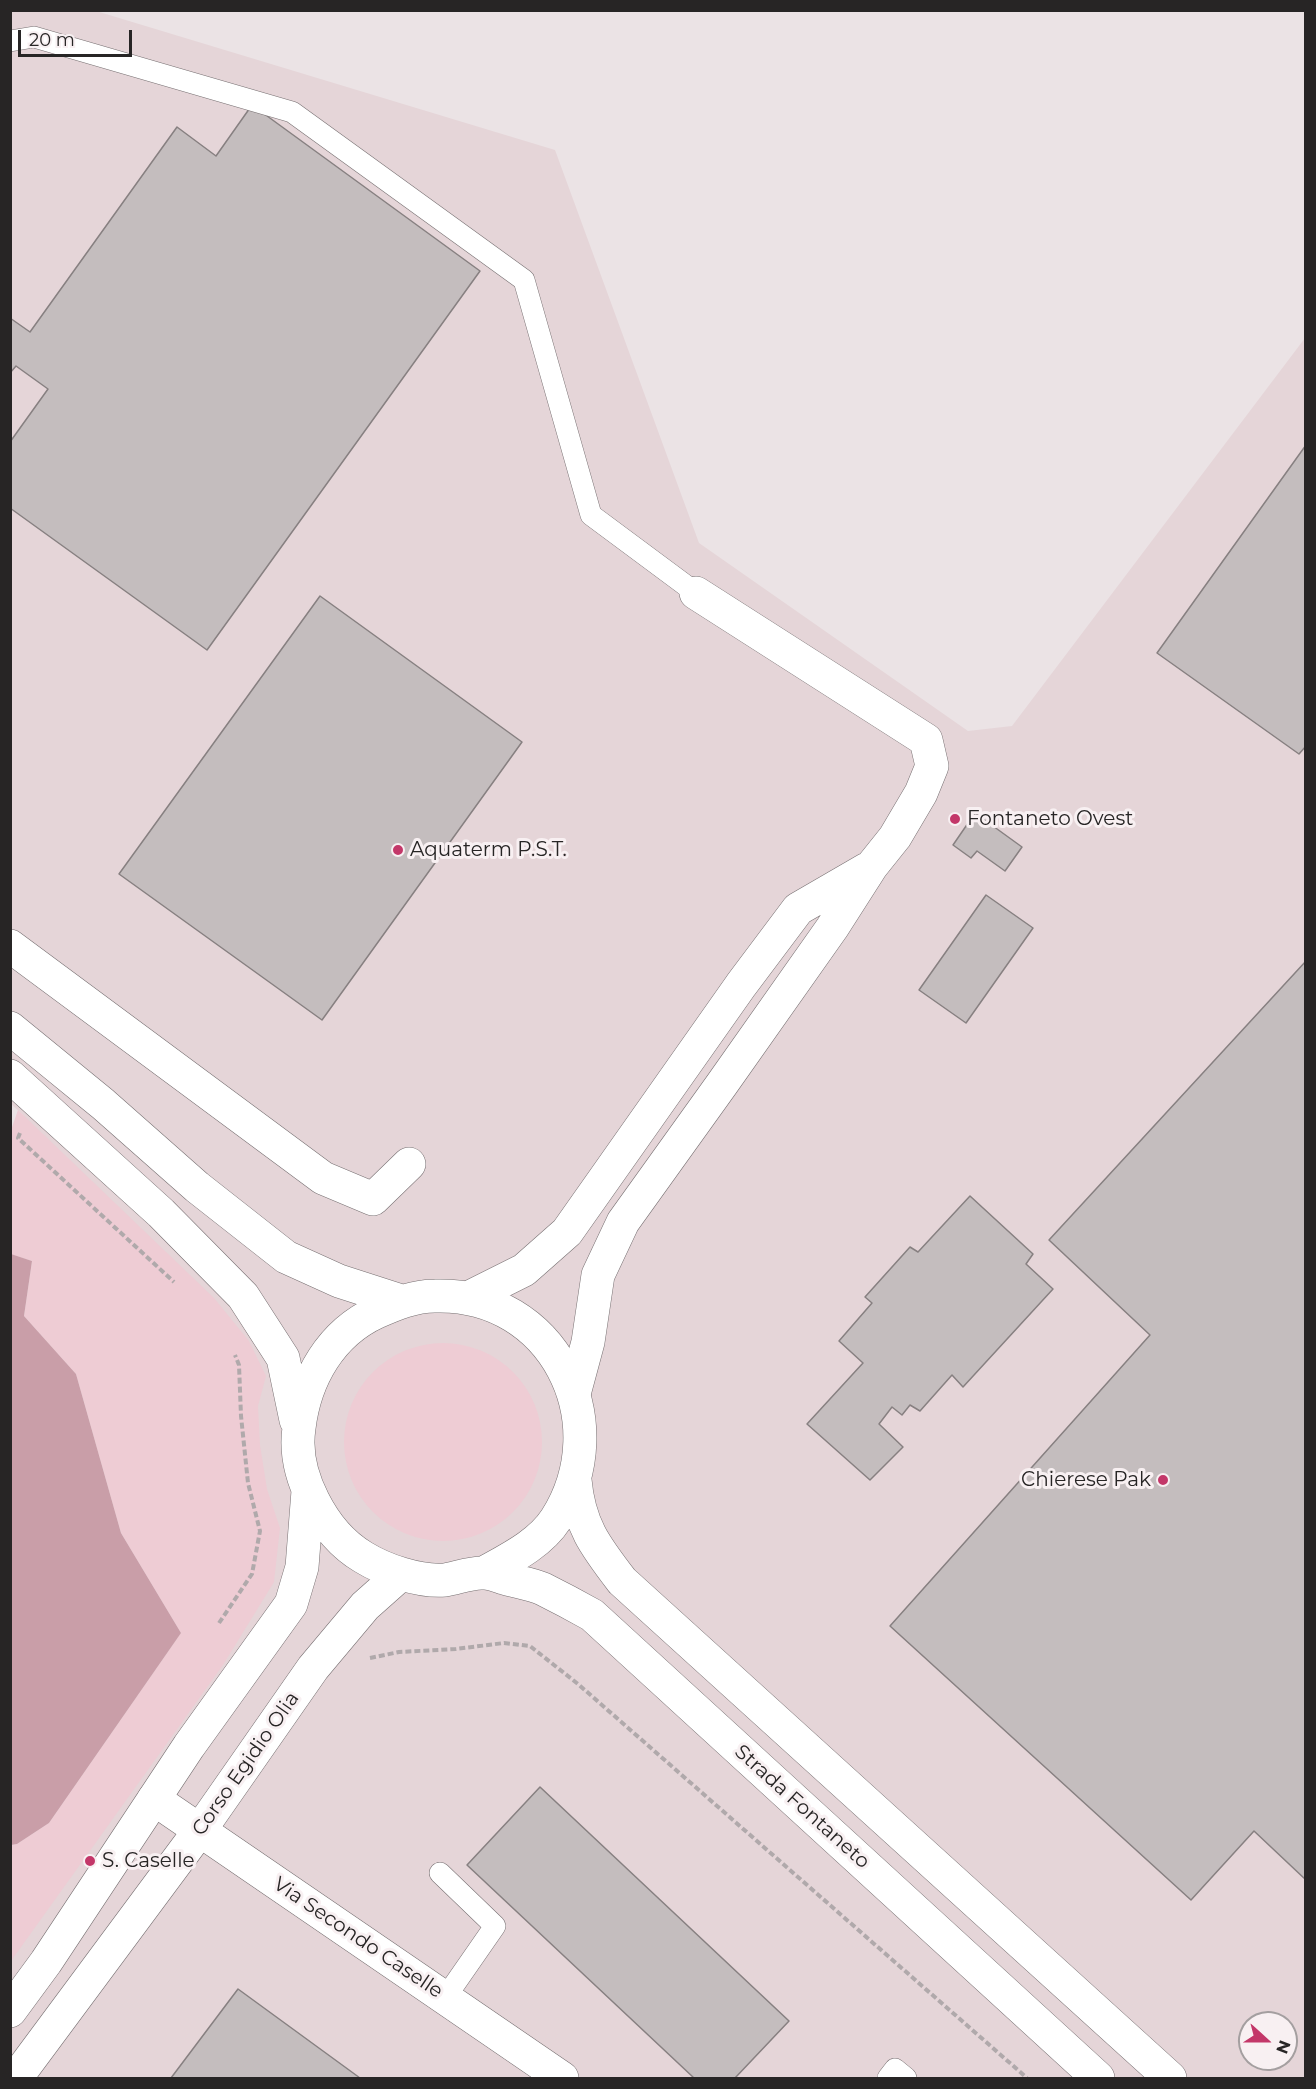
<!DOCTYPE html>
<style>
body{margin:0}
#map{position:relative;width:1316px;height:2089px;overflow:hidden;background:#ebe3e5;font-family:Montserrat,sans-serif}
canvas{display:block}
.frame{position:absolute;inset:0;border:12px solid #272525;pointer-events:none}
.north{position:absolute;left:1238px;top:2011px;width:60px;height:60px;box-sizing:border-box;background:#f8f0f2;border:2px solid #a49fa0;border-radius:50%;rotate:111deg;font-size:16px;font-weight:700;line-height:24px;text-align:center;color:#272525}
.north::after{content:'';display:block;margin:auto;width:21px;height:27px;background:#c33769;clip-path:polygon(50% 0,100% 100%,50% 72%,0 100%)}
.scale{position:absolute;left:18px;top:30px;width:114px;height:27px;box-sizing:border-box;border:3px solid #272525;border-top:0;padding-left:8px;font-size:18px;line-height:21px;white-space:nowrap;color:#272525;-webkit-text-stroke:4px #f8f0f2;paint-order:stroke}
</style>
<div id="map">
<canvas width="1316" height="2089"></canvas>
<div class="frame"></div>
<div class="north">N</div>
<div class="scale">20 m</div>
</div>
<script>
const ctx = document.querySelector('canvas').getContext('2d');
ctx.lineJoin = 'round';
function paint(path, color) { ctx.fillStyle = color; ctx.fill(path, 'evenodd'); }
function trace(path, color, width, dash) { ctx.strokeStyle = color; ctx.lineWidth = width; ctx.lineCap = dash ? 'butt' : 'round'; ctx.setLineDash(dash || []); ctx.stroke(path); }
function write(font, color, halo, rows, align = 'center') {
  ctx.font = font + ' Montserrat,sans-serif'; ctx.lineWidth = 6; ctx.setLineDash([]); ctx.textBaseline = 'middle'; ctx.strokeStyle = halo; ctx.fillStyle = color; for (const [text, x, y, turn = 0] of rows) {
    ctx.save(); ctx.translate(x, y); ctx.rotate((+turn || 0) * Math.PI / 180); ctx.textAlign = isNaN(turn) ? turn : align; if (halo) ctx.strokeText(text, 0, 0); ctx.fillText(text, 0, 0); ctx.restore();
  }
}
const built = new Path2D(`
 M11 11H96L555 150 699 543 968 731 1012 726 1305 338V2078H11V1880L245 1540 11 1145 24 1116 10 1103ZM1250 2023H1286V2059H1250Z`);
const green = new Path2D(`
 M18 1110 214 1298 249 1341 266 1376 258 1406 260 1445 267 1489 280 1528 274 1582 223 1665 11 1961V1845L17 1844 49 1823 181 1633 121 1533 76 1374 24 1316 32 1261 10 1254 11 1130Z
 M344 1442a99 99 0 1 1 198 0a99 99 0 1 1-198 0Z`);
const forest = new Path2D(`
 M11 1254 32 1261 24 1316 76 1374 121 1533 181 1633 49 1823 17 1844 11 1845Z`);
const building = new Path2D(`
 M252 105 480 271 207 650 10 508V442L48 389 16 366 10 373V318L30 332 177 127 216 156Z
 M1306 445V746L1299 754 1157 653Z
 M320 596 522 742 322 1020 119 874Z
 M975 813 1022 847 1005 871 977 851 971 858 953 845Z
 M986 895 1033 928 966 1023 919 990Z
 M1306 961V1880L1254 1831 1191 1900 890 1626 1150 1335 1049 1240Z
 M970 1196 1033 1254 1026 1264 1053 1289 963 1387 952 1375 920 1411 910 1405 902 1415 892 1407 879 1424 903 1447 870 1480 807 1424 863 1363 839 1341 872 1303 865 1297 910 1247 918 1252Z
 M540 1787 789 2021 735 2078H694L467 1865Z
 M238 1989 360 2078H171Z`);
const path = new Path2D(`
 M20 1133 18 1138 174 1282
 M219 1623 252 1574 260 1531 248 1483 241 1416 239 1365 235 1355
 M370 1658 399 1652 456 1649 504 1643 530 1646 578 1684 1027 2078`);
const service = new Path2D(`
 M10 41 34 37 292 112 524 280 591 515 696 593
 M440 1873 495 1926 445 1998
 M888 2078 895 2069 906 2078`);
const minor = new Path2D(`
 M10 946 323 1178 373 1199 409 1164
 M468 1298 524 1270 567 1232 741 985 798 909 867 869
 M574 1394 588 1342 598 1275 623 1222 722 1084 832 928 871 867 895 837 921 793 932 766 926 740 696 593
 M154 1799 562 2078`);
const tertiary = new Path2D(`
 M10 1028 103 1104 197 1187 286 1257 339 1281 401 1301
 M10 1076 161 1213 243 1296 283 1358 296 1420
 M575 1480C579 1525 595 1546 622 1581L1170 2078
 M484 1573C509 1559 540 1544 556 1519 618 1421 553 1292 435 1296 414 1296 395 1304 377 1312 331 1333 305 1378 299 1428 292 1474 323 1533 363 1557 384 1570 419 1582 445 1580 457 1578 472 1572 484 1573 491 1573 498 1576 504 1578 517 1582 531 1584 543 1589 559 1597 576 1606 592 1615L1098 2078
 M10 2011 46 1962 189 1746 291 1604 302 1567 308 1491
 M16 2078 200 1830 313 1668 365 1606 401 1574`);
const markers = [
 [955,819,6,"#c33769"],
 [398,850,6,"#c33769"],
 [1163,1480,6,"#c33769"],
 [90,1861,6,"#c33769"]
];
const poiNames = [
 ["Fontaneto Ovest",967,819],
 ["Aquaterm P.S.T.",410,850],
 ["Chierese Pak",1151,1480,"right"],
 ["S. Caselle",102,1861]
];
const streetNames = [
 ["Corso Egidio Olia",246,1764,-55],
 ["Strada Fontaneto",802,1807,42],
 ["Via Secondo Caselle",358,1938,34]
];
paint(built, '#e5d5d8');
paint(green, '#eeccd4');
paint(forest, '#c99ea8');
paint(building, '#c4bdbe');
trace(building, '#878081', 1.5);
trace(service, '#777072', 22);
trace(minor, '#777072', 34);
trace(tertiary, '#777072', 34);
trace(path, '#b0a9ab', 4, [6, 3]);
trace(service, '#fff', 21);
trace(minor, '#fff', 33);
trace(tertiary, '#fff', 33);
for (const [x, y, r, color] of markers) { const dot = new Path2D(); dot.arc(x, y, r, 0, 2 * Math.PI); ctx.fillStyle = color; ctx.fill(dot); trace(dot, '#f8f0f2', 2); }
write('20px', '#272525', '#f8f0f2', poiNames, 'left');
write('20px', '#272525', '#f8f0f2', streetNames);
</script>
